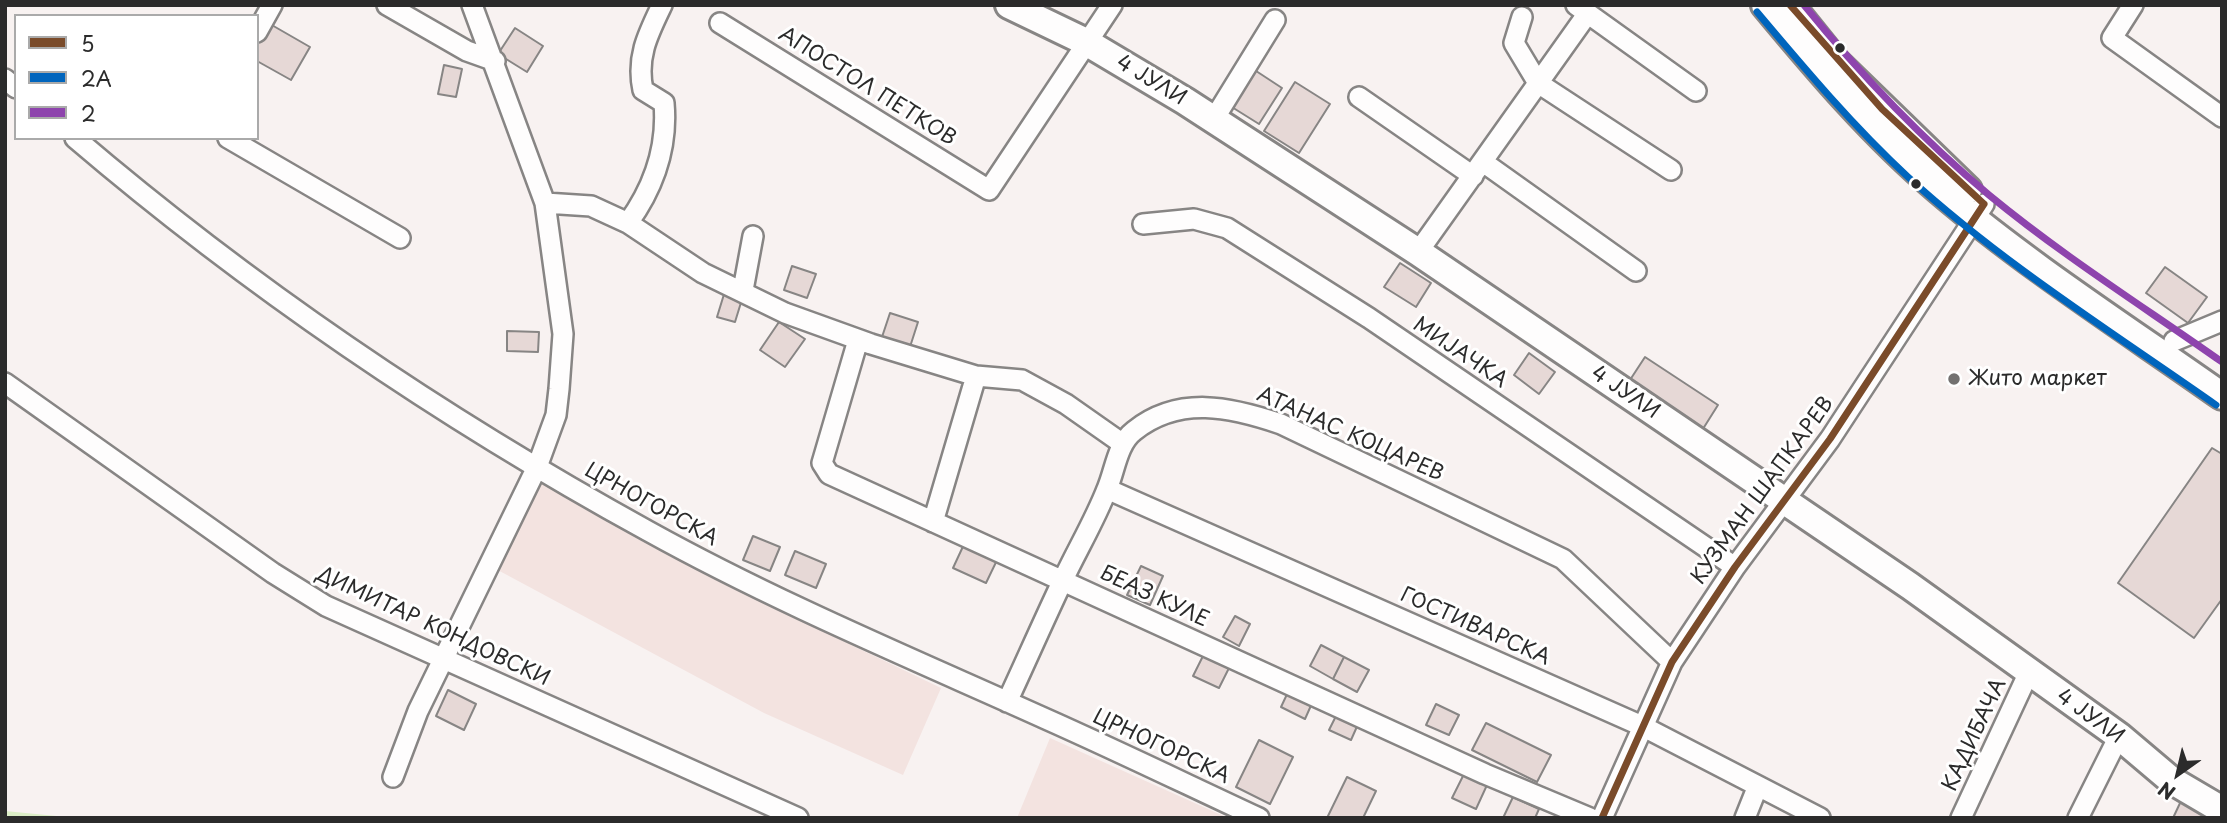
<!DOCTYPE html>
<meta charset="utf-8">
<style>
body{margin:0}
#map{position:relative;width:2227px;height:823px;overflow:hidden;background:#f8f2f1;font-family:"Playpen Sans",sans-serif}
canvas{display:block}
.frame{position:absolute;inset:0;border:7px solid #2b2b2b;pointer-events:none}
.legend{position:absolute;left:14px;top:14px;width:245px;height:126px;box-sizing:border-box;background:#fff;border:2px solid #aaa;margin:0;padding:9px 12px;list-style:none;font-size:21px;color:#2b2b2b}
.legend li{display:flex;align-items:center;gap:14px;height:35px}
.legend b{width:35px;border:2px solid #aaa}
.north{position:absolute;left:2143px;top:739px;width:70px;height:70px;-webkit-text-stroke:5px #fff;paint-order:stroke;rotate:214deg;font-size:19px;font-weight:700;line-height:28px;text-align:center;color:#2b2b2b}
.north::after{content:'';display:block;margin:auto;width:24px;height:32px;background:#2b2b2b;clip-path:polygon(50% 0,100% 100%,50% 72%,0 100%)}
</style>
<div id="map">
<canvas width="2227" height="823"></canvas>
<div class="frame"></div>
<ul class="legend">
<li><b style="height:9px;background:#7a4b2a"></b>5</li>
<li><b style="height:9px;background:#0065bd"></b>2A</li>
<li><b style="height:9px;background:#8e44ad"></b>2</li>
</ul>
<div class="north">N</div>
</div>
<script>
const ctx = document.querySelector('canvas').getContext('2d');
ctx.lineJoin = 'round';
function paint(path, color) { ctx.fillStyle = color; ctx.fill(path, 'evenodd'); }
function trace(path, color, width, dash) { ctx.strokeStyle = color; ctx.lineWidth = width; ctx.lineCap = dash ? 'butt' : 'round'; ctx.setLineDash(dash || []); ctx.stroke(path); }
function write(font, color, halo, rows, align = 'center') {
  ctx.font = font + ' "Playpen Sans",sans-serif'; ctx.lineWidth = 6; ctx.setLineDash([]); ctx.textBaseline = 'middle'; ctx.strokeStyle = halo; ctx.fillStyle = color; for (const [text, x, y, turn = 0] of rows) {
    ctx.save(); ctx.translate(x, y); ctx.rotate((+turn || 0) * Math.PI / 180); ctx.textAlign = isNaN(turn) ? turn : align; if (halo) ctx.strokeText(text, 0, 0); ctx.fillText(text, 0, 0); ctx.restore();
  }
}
const built = new Path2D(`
 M542 479 714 579 941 688 903 775 764 713 494 568Z
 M1050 738 1228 818H1017Z`);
const green = new Path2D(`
 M5 811 77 818H5Z`);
const building = new Path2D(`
 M270 24 310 47 291 80 257 61V45Z
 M515 28 543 46 527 72 498 54Z
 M444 65 462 69 456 97 438 94Z
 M1250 67 1282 88 1259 124 1227 104Z
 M1295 82 1330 104 1299 153 1264 131Z
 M1400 263 1431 283 1416 307 1384 287Z
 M792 266 816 274 807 298 784 290Z
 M2165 267 2207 297 2188 323 2146 293Z
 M725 291 743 296 735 322 717 317Z
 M890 313 918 322 909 350 881 340Z
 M779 322 805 339 785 367 760 350Z
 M507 331 539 332 538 352 507 351Z
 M1529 353 1555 372 1539 394 1514 375Z
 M1645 357 1718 405 1701 432 1628 383Z
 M2212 448 2222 454V599L2194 638 2118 583Z
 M753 536 780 547 770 571 743 560Z
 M966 540 999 556 986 583 953 568Z
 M795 551 826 564 816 588 785 575Z
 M1141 566 1163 576 1150 605 1127 595Z
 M1235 616 1250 624 1239 646 1223 637Z
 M1321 645 1344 657 1333 679 1310 666Z
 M1205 652 1231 664 1219 688 1193 676Z
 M1344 657 1369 670 1357 692 1333 679Z
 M448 690 476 704 464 730 436 716Z
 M1289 690 1313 701 1305 719 1281 707Z
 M1436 704 1459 715 1449 735 1426 725Z
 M1338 712 1359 722 1351 740 1329 730Z
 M1486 723 1551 755 1537 782 1472 750Z
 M1259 740 1293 757 1270 804 1236 787Z
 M1464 774 1487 785 1476 809 1452 798Z
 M1347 777 1376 791 1363 818H1327Z
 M1513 797 1539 809 1535 818H1503Z
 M2181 801 2214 818H2173Z`);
const street = new Path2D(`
 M387 5 467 51 495 61
 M1576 5 1696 91
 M2133 5 2112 38 2222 117
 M1522 17 1514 43 1538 83 1671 170
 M720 23 989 190 1112 5
 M257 32 272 5
 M5 79 16 88
 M1359 97 1473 176
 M1214 119 1275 20
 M75 138C252 289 444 419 648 531 776 602 913 659 1046 719 1118 751 1188 785 1259 818
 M228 138 400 238
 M1483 162 1636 271
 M545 203 591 206 628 223 703 273 785 313 871 344 976 376 1022 380 1066 404 1123 444
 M628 223C654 187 668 148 664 103L643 90C636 57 648 34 662 5
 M1143 224 1194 219 1227 228 1369 318 1735 567
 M1418 252 1588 13
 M743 290 753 236
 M858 340 822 463 829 474 1485 774 1590 818
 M2174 341 2222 321
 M5 383 273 573 326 606 798 818
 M1107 489 1642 726 1820 818
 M933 522 976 376
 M1007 702C1026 661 1044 620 1063 580 1077 550 1095 520 1107 489 1115 471 1117 444 1134 431 1179 395 1231 407 1281 424L1563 559 1672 662
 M393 777 418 711 537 467 556 415 559 389 563 334 545 203 472 5
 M1602 818 1672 662 1735 567 1830 439 1984 204
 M1745 818 1757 788
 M1961 818 2029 672
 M2078 818 2119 736`);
const secondary = new Path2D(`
 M1009 5 1086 42 1185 101 1418 252 1910 586 2119 736 2171 780 2222 810
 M1765 5C1819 70 1874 135 1939 190 2027 265 2127 329 2222 396
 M1790 5 1836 62 1968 190`);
const bus1 = new Path2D(`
 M1790 5 1882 109 1984 204
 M1602 818 1672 662 1735 567 1830 439 1984 204`);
const bus2 = new Path2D(`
 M1757 12C1805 69 1853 126 1908 177 2002 263 2112 332 2216 405`);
const bus3 = new Path2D(`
 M1804 5C1860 74 1921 138 1989 195 2063 256 2144 307 2222 362`);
const markers = [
 [1840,48,6,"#2b2b2b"],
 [1916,184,6,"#2b2b2b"],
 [1954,379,7,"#737170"]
];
const streetNames = [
 ["4 ЈУЛИ",1151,81,31],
 ["АПОСТОЛ ПЕТКОВ",867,87,32],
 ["МИЈАЧКА",1460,353,34],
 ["4 ЈУЛИ",1625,393,34],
 ["АТАНАС КОЦАРЕВ",1350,435,24],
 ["КУЗМАН ШАПКАРЕВ",1763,491,-54],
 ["ЦРНОГОРСКА",651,505,29],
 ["БЕАЗ КУЛЕ",1154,597,25],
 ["ДИМИТАР КОНДОВСКИ",433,627,25],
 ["ГОСТИВАРСКА",1475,627,24],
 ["4 ЈУЛИ",2090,717,36],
 ["КАДИБАЧА",1975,735,-65],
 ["ЦРНОГОРСКА",1161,747,25]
];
const poiNames = [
 ["Жито маркет",1968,379]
];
paint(built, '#f3e3e0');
paint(green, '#dceec7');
paint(building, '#e6d8d6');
trace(building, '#878584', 2);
trace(street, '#878584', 24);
trace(secondary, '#878584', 32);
trace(street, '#fefdfd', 19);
trace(secondary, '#fefdfd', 26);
trace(bus1, '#7a4b2a', 7);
trace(bus2, '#0065bd', 7);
trace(bus3, '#8e44ad', 7);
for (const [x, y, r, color] of markers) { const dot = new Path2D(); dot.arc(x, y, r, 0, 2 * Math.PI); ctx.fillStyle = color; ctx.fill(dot); trace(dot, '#fff', 2.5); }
write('21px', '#2b2b2b', '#fff', streetNames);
write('21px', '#2b2b2b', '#fff', poiNames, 'left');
</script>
